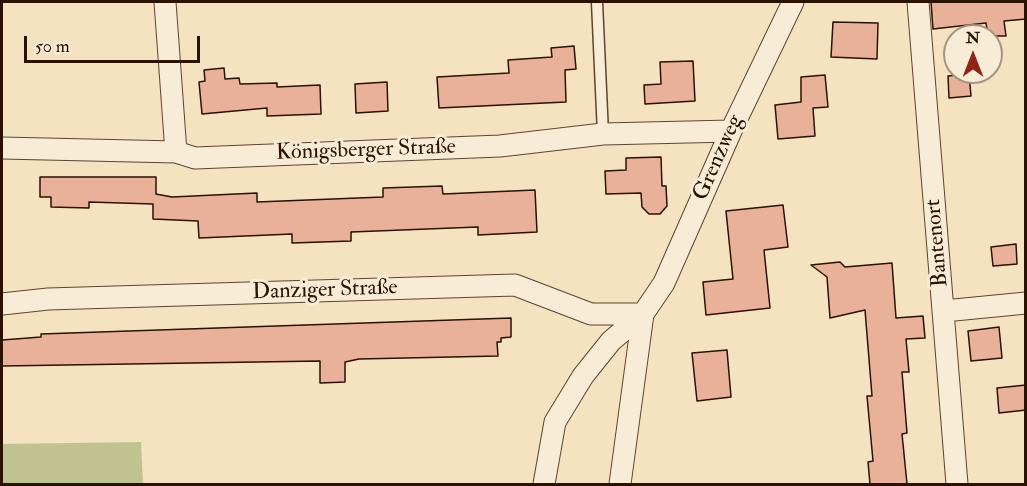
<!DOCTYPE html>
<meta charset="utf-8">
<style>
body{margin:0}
#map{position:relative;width:1027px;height:486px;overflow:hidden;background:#f5e2c0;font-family:"IM FELL Double Pica",serif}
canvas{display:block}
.frame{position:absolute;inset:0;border:3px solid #2a1100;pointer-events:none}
.north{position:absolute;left:943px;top:24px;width:60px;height:60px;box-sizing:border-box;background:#f8ecd6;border:2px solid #a69480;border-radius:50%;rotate:0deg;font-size:16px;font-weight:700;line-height:24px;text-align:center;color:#2a1100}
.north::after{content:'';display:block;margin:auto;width:21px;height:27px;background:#8f2418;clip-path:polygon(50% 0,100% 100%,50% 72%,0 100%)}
.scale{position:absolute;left:24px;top:36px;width:176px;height:27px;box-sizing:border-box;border:3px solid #2a1100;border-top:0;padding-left:8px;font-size:18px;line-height:21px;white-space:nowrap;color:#2a1100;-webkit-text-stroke:4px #f8ecd6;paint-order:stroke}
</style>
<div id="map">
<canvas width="1027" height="486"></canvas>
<div class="frame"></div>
<div class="north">N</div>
<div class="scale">50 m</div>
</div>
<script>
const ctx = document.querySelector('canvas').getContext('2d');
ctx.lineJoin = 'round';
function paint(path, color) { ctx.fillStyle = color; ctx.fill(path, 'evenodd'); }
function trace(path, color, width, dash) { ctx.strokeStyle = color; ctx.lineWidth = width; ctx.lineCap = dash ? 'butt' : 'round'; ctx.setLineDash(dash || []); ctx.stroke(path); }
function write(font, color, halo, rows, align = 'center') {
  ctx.font = font + ' "IM FELL Double Pica",serif'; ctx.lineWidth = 6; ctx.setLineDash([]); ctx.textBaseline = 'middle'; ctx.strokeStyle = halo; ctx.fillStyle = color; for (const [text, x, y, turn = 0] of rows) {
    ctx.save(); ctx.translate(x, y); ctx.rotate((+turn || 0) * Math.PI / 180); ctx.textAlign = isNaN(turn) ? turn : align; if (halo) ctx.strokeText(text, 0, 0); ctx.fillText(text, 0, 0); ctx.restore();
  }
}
const green = new Path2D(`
 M141 442 143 484H2V444Z`);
const building = new Path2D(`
 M931 2H1026V19L1004 21 1006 36H988L986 23 933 29Z
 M833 22 878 23 877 59 831 57Z
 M574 46 576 69 565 70 566 102 439 108 437 77 509 73 508 60 552 57 551 48Z
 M693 61 695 101 645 104 644 85 661 84 660 62Z
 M224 68 225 79 239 78 240 84 277 83V87L320 85 321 114 267 116V108L202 114 199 82 205 81 204 70Z
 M969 74 971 96 949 98 948 76Z
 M825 75 828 107 813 108 815 136 778 139 775 105 801 102V77Z
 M387 82 388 111 356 113 355 84Z
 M661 157 662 186H666L667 206 660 214H649L642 207 641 193 606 194 605 171 626 170V158Z
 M40 177H156V194L172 197 257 193V202L383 197V188L442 186 443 194 535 190 537 232 478 235V227L351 232V241L292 243V234L199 238 198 221 153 219V204L89 202V208L51 207V197H40Z
 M783 205 788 247 764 250 770 308 706 315 703 282 733 279 726 211Z
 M1016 244 1017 264 993 266 991 247Z
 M840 262 845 267 892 263 896 318 923 316 925 338 906 339 909 372H902L907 433 902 434 907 484H870L868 462 873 461 867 396H872L865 310 830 318 827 277 811 265Z
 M511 318V337L501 338V342H497L498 356 359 359 345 362V382L320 383V361L2 366V340L41 337V334Z
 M999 327 1002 358 971 361 968 331Z
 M727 350 731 397 697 401 692 353Z
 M1026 385V410L999 413 997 388Z`);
const service = new Path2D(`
 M597 2 603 134`);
const minor = new Path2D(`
 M165 2 176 152
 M918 2 957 484
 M2 148 176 152 195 158 500 146 603 134 731 131
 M2 304 48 299 515 285 591 314H643L620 484
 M944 311 1026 303
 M544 484 555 422 583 376 611 341 643 314 664 283 731 131 793 2`);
const streetNames = [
 ["Königsberger Straße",366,151,-2],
 ["Grenzweg",719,158,-66],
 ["Bantenort",938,243,-95],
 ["Danziger Straße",325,291,-2]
];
paint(green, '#c0c28f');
paint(building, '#eab19a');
trace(building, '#2a1100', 1.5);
trace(service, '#5d4530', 13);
trace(minor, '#5d4530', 23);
trace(service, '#f8ecd6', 10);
trace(minor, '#f8ecd6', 21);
write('22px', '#2a1100', '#f8ecd6', streetNames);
</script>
